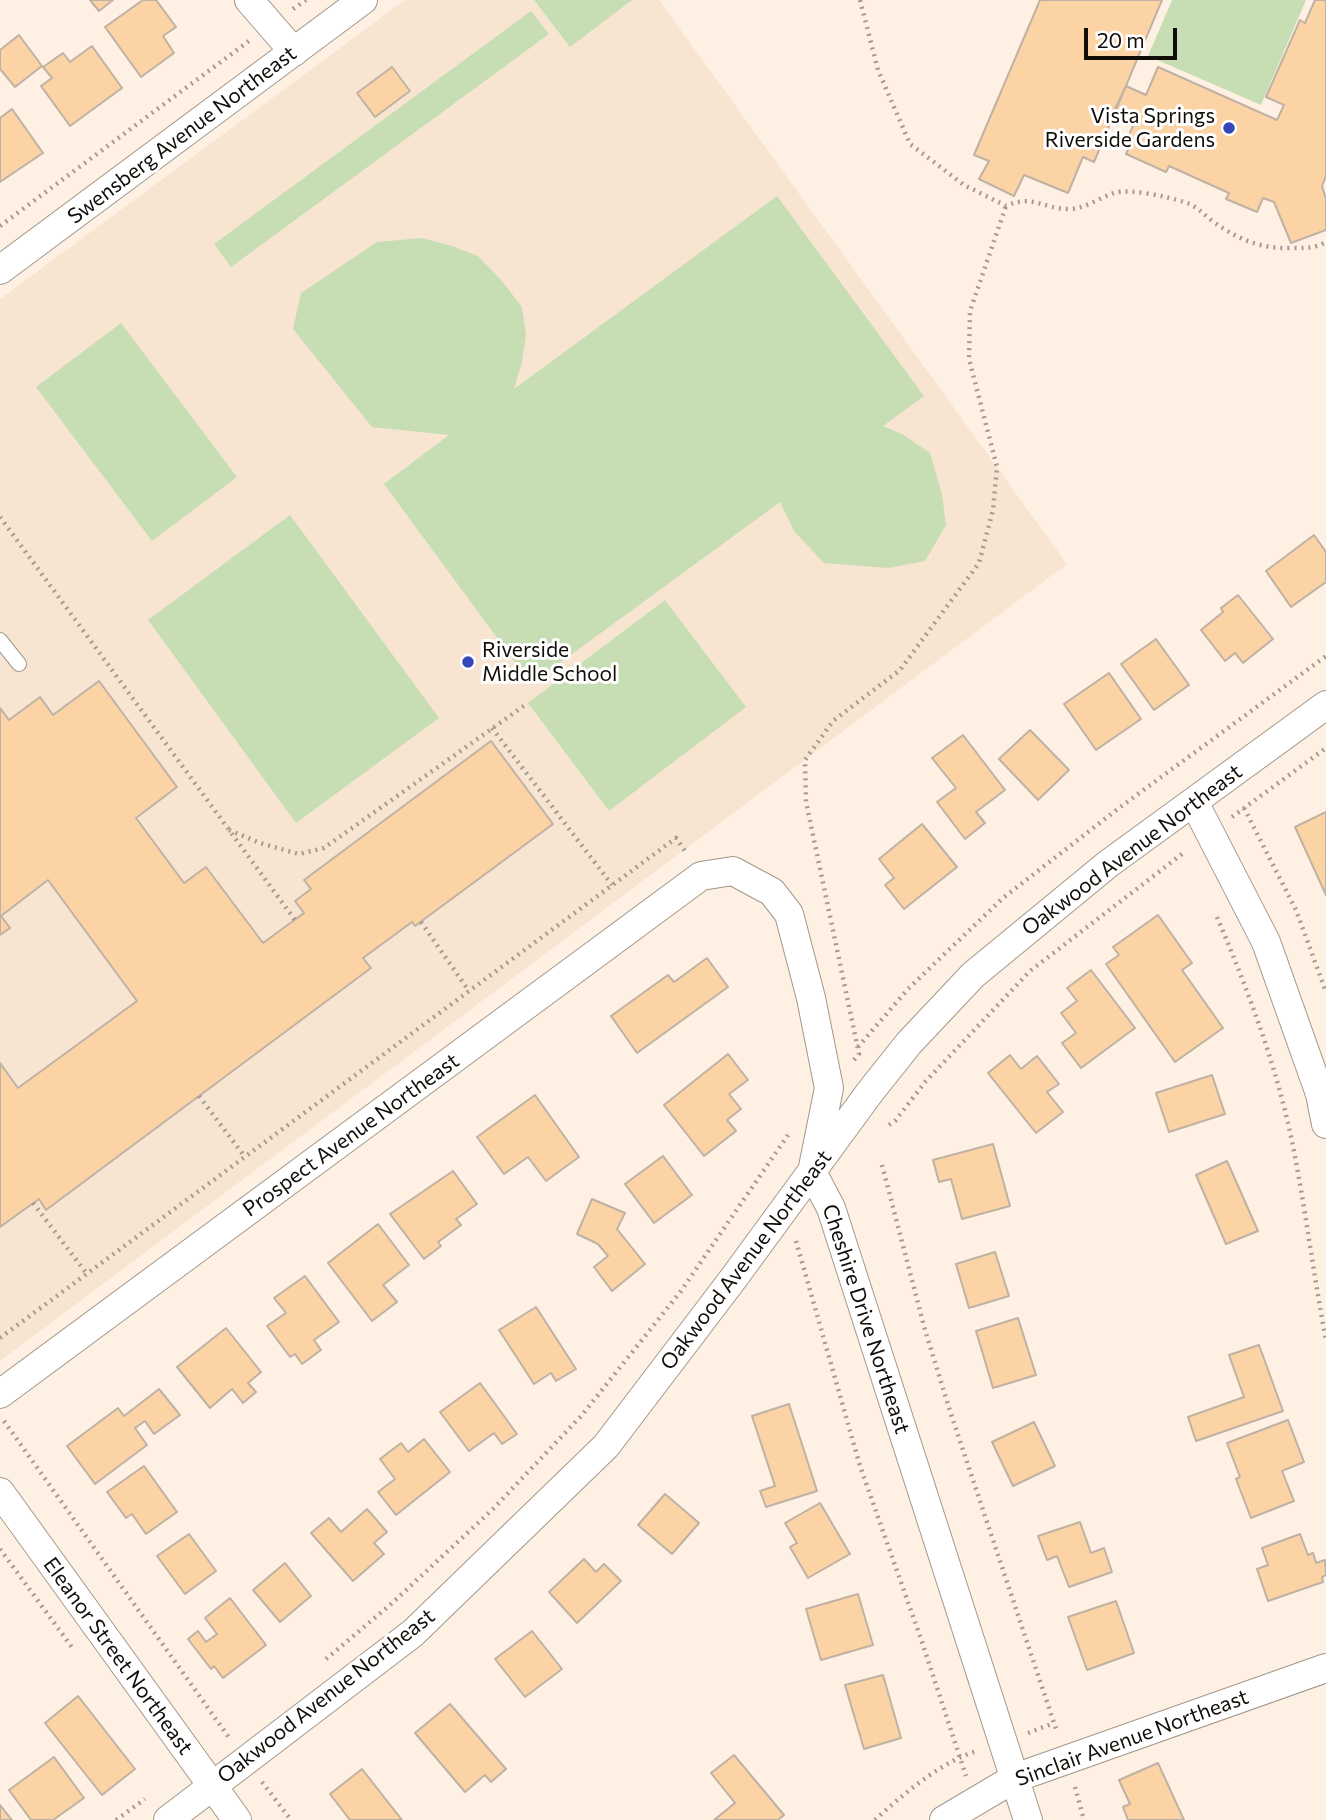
<!DOCTYPE html>
<style>
body{margin:0}
#map{position:relative;width:1326px;height:1820px;overflow:hidden;background:#fef1e3;font-family:Commissioner,sans-serif}
canvas{display:block}
.scale{position:absolute;left:1084px;top:28px;width:93px;height:32px;box-sizing:border-box;border:4px solid #110d08;border-top:0;padding-left:9px;font-size:21px;line-height:24px;white-space:nowrap;color:#110d08;-webkit-text-stroke:5px #fff;paint-order:stroke}
</style>
<div id="map">
<canvas width="1326" height="1820"></canvas>
<div class="scale">20 m</div>
</div>
<script>
const ctx = document.querySelector('canvas').getContext('2d');
ctx.lineJoin = 'round';
function paint(path, color) { ctx.fillStyle = color; ctx.fill(path, 'evenodd'); }
function trace(path, color, width, dash) { ctx.strokeStyle = color; ctx.lineWidth = width; ctx.lineCap = dash ? 'butt' : 'round'; ctx.setLineDash(dash || []); ctx.stroke(path); }
function write(font, color, halo, rows, align = 'center') {
  ctx.font = font + ' Commissioner,sans-serif'; ctx.lineWidth = 6; ctx.setLineDash([]); ctx.textBaseline = 'middle'; ctx.strokeStyle = halo; ctx.fillStyle = color; for (const [text, x, y, turn = 0] of rows) {
    ctx.save(); ctx.translate(x, y); ctx.rotate((+turn || 0) * Math.PI / 180); ctx.textAlign = isNaN(turn) ? turn : align; if (halo) ctx.strokeText(text, 0, 0); ctx.fillText(text, 0, 0); ctx.restore();
  }
}
const built = new Path2D(`
 M405 0H659L1067 564 0 1361V299Z`);
const green = new Path2D(`
 M534 0H632L570 47Z
 M1172 0H1306L1261 105 1148 56Z
 M531 11 549 34 231 267 214 244Z
 M777 196 924 396 883 426 902 434 930 453 942 494 946 525 925 561 888 568 824 563 794 531 780 502 531 684 384 484 449 435 372 427 293 329 301 293 377 242 422 238 452 246 478 256 502 281 522 307 526 335 522 362 514 389Z
 M121 323 237 477 152 541 36 387Z
 M290 515 439 718 296 823 148 620Z
 M665 600 746 707 609 811 528 703Z`);
const building = new Path2D(`
 M90 0H113L99 11Z
 M143 0H156L176 27 163 36 174 53 141 77 105 27Z
 M1040 0H1162L1094 162 1083 157 1068 193 1024 175 1014 196 979 179 989 161 974 155Z
 M1315 0H1326V176L1322 186 1326 199V230L1291 243 1274 202 1263 198 1257 212 1226 199 1229 193 1169 166 1166 172 1126 154 1133 139 1128 137 1136 119 1115 109 1126 86 1146 95 1158 67 1277 120 1284 105 1266 97 1300 20 1305 23Z
 M19 35 42 66 15 87 0 69V50Z
 M92 46 122 88 70 126 41 86 52 78 43 67 63 53 70 62Z
 M392 67 410 91 375 117 357 93Z
 M12 109 43 153 0 182V118Z
 M1314 535 1326 552V582L1291 607 1266 571Z
 M1238 595 1273 639 1243 663 1235 653 1225 661 1201 630 1223 612 1221 608Z
 M1156 639 1189 685 1154 710 1121 664Z
 M1109 673 1141 719 1096 750 1064 704Z
 M99 681 177 787 136 818 184 883 206 867 263 943 304 913 295 901 311 889 304 880 491 741 553 824 415 926 412 922 363 958 371 968 46 1210 39 1199 0 1227V1063L18 1088 137 1001 48 880 1 916 10 928 0 935V708L9 720 40 697 53 715Z
 M1030 730 1069 770 1038 800 999 759Z
 M963 735 1005 790 976 812 985 823 965 839 937 802 956 788 932 758Z
 M1326 812V895L1295 827Z
 M922 824 957 867 904 909 885 885 894 878 879 859Z
 M1158 915 1192 963 1182 970 1223 1028 1175 1062 1106 964 1119 955 1113 947Z
 M707 958 728 987 637 1053 611 1016 668 975 674 982Z
 M1091 970 1135 1028 1081 1068 1062 1043 1076 1033 1061 1013 1077 1001 1067 988Z
 M728 1054 748 1080 729 1094 741 1109 727 1120 736 1131 704 1156 664 1105Z
 M1010 1055 1021 1069 1037 1056 1059 1084 1047 1092 1063 1112 1036 1133 988 1073Z
 M1212 1075 1225 1114 1169 1132 1156 1093Z
 M535 1095 579 1157 546 1181 528 1157 504 1174 477 1137Z
 M993 1144 1010 1206 962 1219 951 1179 939 1182 933 1160Z
 M663 1156 692 1195 654 1223 625 1184Z
 M1227 1161 1258 1231 1226 1244 1196 1175Z
 M453 1171 477 1204 456 1219 461 1225 438 1242 441 1246 424 1259 390 1214Z
 M592 1199 625 1213 617 1229 645 1264 612 1291 594 1267 608 1256 598 1244 577 1234Z
 M378 1224 409 1265 383 1285 397 1302 372 1321 328 1263Z
 M995 1252 1009 1296 969 1308 956 1264Z
 M305 1276 339 1322 314 1340 321 1350 302 1364 295 1354 290 1357 267 1326 286 1313 274 1298Z
 M536 1307 576 1369 556 1381 551 1373 534 1384 499 1330Z
 M1018 1318 1036 1375 993 1388 976 1331Z
 M226 1328 261 1372 248 1383 256 1392 243 1403 232 1389 210 1408 177 1367Z
 M1259 1345 1283 1411 1196 1441 1188 1417 1244 1397 1229 1355Z
 M480 1383 517 1434 502 1444 494 1433 469 1451 440 1412Z
 M159 1389 180 1415 154 1434 145 1421 135 1428 147 1445 95 1484 67 1446 118 1408 124 1416Z
 M789 1404 817 1491 766 1507 760 1491 775 1486 752 1416Z
 M1288 1420 1304 1462 1282 1471 1294 1501 1251 1518 1236 1479 1240 1477 1227 1443Z
 M1034 1422 1055 1466 1013 1486 992 1442Z
 M424 1439 450 1472 396 1515 378 1492 395 1479 380 1459 401 1443 408 1452Z
 M144 1466 177 1512 146 1534 132 1514 126 1518 107 1492Z
 M665 1494 699 1523 672 1554 638 1525Z
 M820 1503 850 1554 808 1578 790 1547 797 1543 785 1523Z
 M367 1509 387 1532 374 1543 384 1554 353 1581 311 1533 329 1518 341 1532Z
 M1080 1522 1091 1553 1104 1548 1112 1572 1069 1587 1057 1556 1047 1560 1038 1536Z
 M189 1534 216 1571 185 1594 157 1556Z
 M1300 1534 1308 1555 1313 1553 1316 1563 1325 1560 1326 1575 1322 1577 1323 1582 1268 1601 1257 1569 1268 1565 1262 1548Z
 M584 1559 596 1572 604 1564 621 1581 577 1623 549 1592Z
 M285 1563 311 1596 280 1622 253 1590Z
 M858 1594 873 1645 821 1660 806 1609Z
 M230 1598 266 1645 223 1678 214 1666 211 1669 188 1639 198 1631 206 1642 217 1634 205 1618Z
 M1116 1601 1134 1653 1087 1670 1068 1617Z
 M532 1631 562 1669 525 1697 495 1659Z
 M883 1675 901 1738 864 1749 845 1685Z
 M78 1696 135 1769 102 1795 45 1723Z
 M450 1704 506 1769 491 1782 485 1775 465 1792 415 1733Z
 M734 1755 784 1815 778 1820H714L735 1803 711 1773Z
 M54 1757 84 1798 53 1820H31L9 1790Z
 M1158 1763 1184 1820H1128L1123 1807 1130 1804 1119 1780Z
 M362 1769 402 1820H350L330 1794Z
 M0 1805 12 1820H0Z`);
const path = new Path2D(`
 M860 0 878 70 910 144 964 185 1006 206C1034 194 1043 209 1069 209 1084 209 1099 198 1114 193 1130 188 1168 197 1184 202 1196 205 1204 215 1215 223 1238 239 1261 249 1290 248 1303 248 1314 249 1326 242
 M293 9 306 0
 M0 226 249 41
 M0 517 295 920
 M492 728 612 885
 M1244 808 1296 910 1326 992
 M1232 817 1326 748
 M229 830 260 843 299 854 324 848 528 703
 M1217 917C1249 993 1278 1069 1294 1151 1306 1214 1314 1277 1326 1340
 M421 922 469 991
 M858 1047 908 989 1003 898 1119 808 1326 656
 M854 1060 859 1054 806 802 805 760 833 721 900 670 979 563 993 510 997 467 969 359 970 311 1006 206
 M199 1096 245 1157
 M889 1125 895 1121 926 1081 1030 971 1186 851
 M882 1165 925 1330 950 1411 1057 1732
 M33 1203 87 1274
 M796 1241 860 1466 921 1639 966 1776
 M0 1338 676 838 687 854
 M4 1421 230 1739
 M0 1549 74 1650
 M326 1659 390 1605 493 1509 582 1415 681 1291 788 1135
 M1028 1733 1054 1723
 M262 1782 291 1820
 M1075 1787 1084 1820
 M116 1820 145 1799
 M875 1820C902 1795 942 1761 977 1751`);
const lane = new Path2D(`
 M0 640 19 664`);
const street = new Path2D(`
 M249 0 294 52
 M0 270 363 0
 M1194 802 1266 942 1320 1094 1326 1124
 M0 1394 701 876 733 871 772 892 789 914 811 998 829 1088 812 1172 831 1208 1028 1820
 M0 1492 237 1820
 M168 1820 413 1633 606 1446 733 1279 870 1092 909 1043 973 975 1108 864 1326 705
 M944 1820 1015 1778 1326 1668`);
const markers = [
 [1229,128,7,"#3446b8"],
 [468,662,7,"#3446b8"]
];
const poiNames = [
 ["Vista Springs",1215,116],
 ["Riverside Gardens",1215,140],
 ["Riverside",482,650,"left"],
 ["Middle School",482,674,"left"]
];
const streetNames = [
 ["Swensberg Avenue Northeast",182,135,-37],
 ["Oakwood Avenue Northeast",1132,850,-37],
 ["Prospect Avenue Northeast",351,1135,-36],
 ["Oakwood Avenue Northeast",746,1260,-53],
 ["Cheshire Drive Northeast",866,1319,72],
 ["Eleanor Street Northeast",118,1656,54],
 ["Oakwood Avenue Northeast",326,1696,-38],
 ["Sinclair Avenue Northeast",1132,1738,-20]
];
paint(built, '#f7e5d1');
paint(green, '#c7deb4');
paint(building, '#fcd3a5');
trace(building, '#bfb2a5', 2);
trace(lane, '#a3978a', 16);
trace(street, '#a3978a', 30);
trace(path, '#a59b90', 4.5, [2, 5]);
trace(lane, '#fff', 14);
trace(street, '#fff', 28);
for (const [x, y, r, color] of markers) { const dot = new Path2D(); dot.arc(x, y, r, 0, 2 * Math.PI); ctx.fillStyle = color; ctx.fill(dot); trace(dot, '#fff', 2.5); }
write('21px', '#110d08', '#fff', poiNames, 'right');
write('21px', '#110d08', '#fff', streetNames);
</script>
